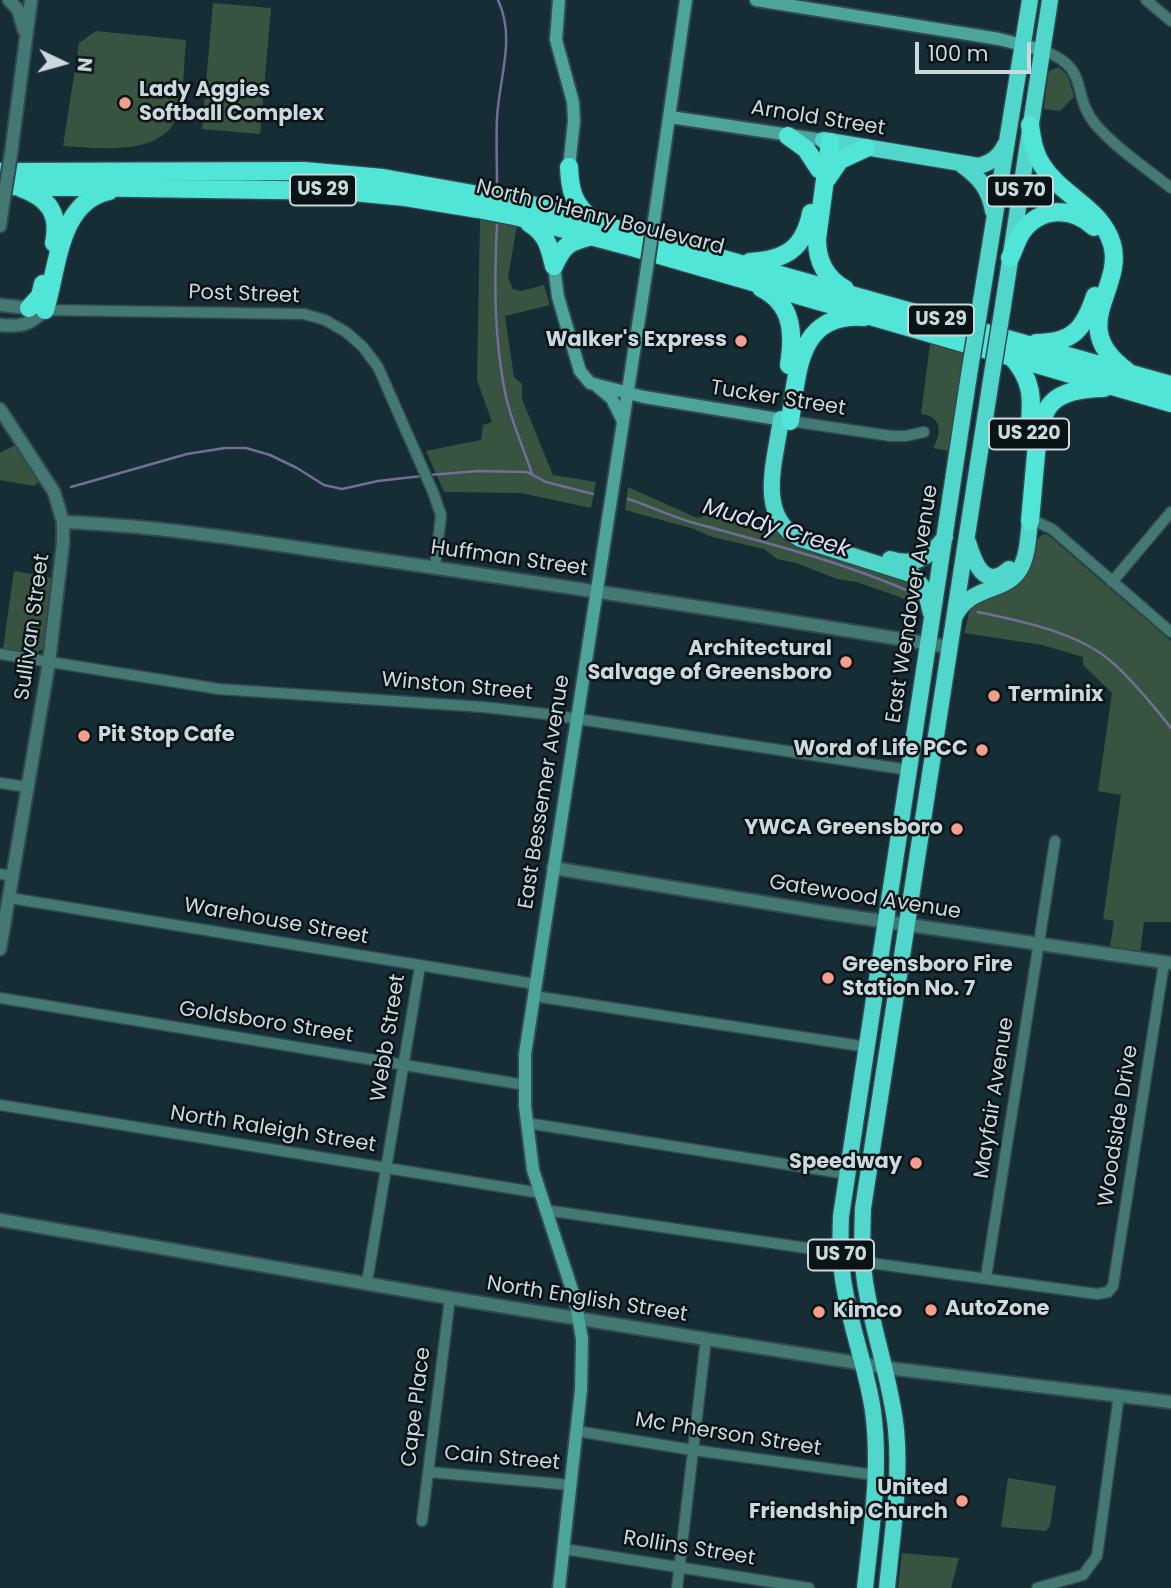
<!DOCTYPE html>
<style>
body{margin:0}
#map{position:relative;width:1171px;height:1588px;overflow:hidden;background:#162d35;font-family:Poppins,sans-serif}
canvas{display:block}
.north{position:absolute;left:28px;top:28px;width:70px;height:70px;-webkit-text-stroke:5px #0a1417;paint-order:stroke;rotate:95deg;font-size:19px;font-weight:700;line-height:28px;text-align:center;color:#cbd9de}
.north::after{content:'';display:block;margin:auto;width:24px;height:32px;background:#cbd9de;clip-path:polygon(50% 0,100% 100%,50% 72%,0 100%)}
.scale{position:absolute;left:915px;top:42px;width:116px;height:32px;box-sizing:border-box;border:4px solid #cbd9de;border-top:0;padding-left:9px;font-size:21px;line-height:24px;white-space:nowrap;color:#cbd9de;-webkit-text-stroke:5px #0a1417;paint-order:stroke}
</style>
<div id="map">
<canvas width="1171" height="1588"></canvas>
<div class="north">N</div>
<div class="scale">100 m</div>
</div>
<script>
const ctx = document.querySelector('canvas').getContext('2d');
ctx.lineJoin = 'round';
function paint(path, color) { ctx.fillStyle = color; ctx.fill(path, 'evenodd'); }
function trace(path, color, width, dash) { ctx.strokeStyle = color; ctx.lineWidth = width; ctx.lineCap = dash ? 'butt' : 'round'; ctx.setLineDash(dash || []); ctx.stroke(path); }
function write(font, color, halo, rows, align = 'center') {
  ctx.font = font + ' Poppins,sans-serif'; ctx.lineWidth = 5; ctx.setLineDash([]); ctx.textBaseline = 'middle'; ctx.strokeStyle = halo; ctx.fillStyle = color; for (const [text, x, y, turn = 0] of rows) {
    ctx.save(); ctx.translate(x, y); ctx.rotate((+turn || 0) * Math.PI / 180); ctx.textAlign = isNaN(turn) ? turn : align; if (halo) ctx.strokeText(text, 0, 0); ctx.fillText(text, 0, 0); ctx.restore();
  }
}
const green = new Path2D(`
 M213 3 271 8 260 134 202 129Z
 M96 31 186 40C184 60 184 98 177 116 163 157 97 148 63 146L79 43Z
 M1059 67 1068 76 1074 97 1060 111 1044 109 1048 75 1050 70Z
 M480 219 517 225 508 278 513 289 521 291 544 285 550 305 505 316 514 377 522 384V399L553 475 596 482 591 508 521 493 444 492 426 451 481 440 483 425 492 422 477 380Z
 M930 344 964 353 949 451 933 448C942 433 942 416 921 414Z
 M15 445 40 481 34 486 0 480V453Z
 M628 487 697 518C719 511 729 520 748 528 755 531 764 531 771 532L777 527 906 576 918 589 922 605 857 582 837 579 796 563 777 559 764 549 712 537 694 529 625 510Z
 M1043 534 1048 535 1171 641V922H1144L1140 953 1110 947 1114 921 1103 919 1121 795 1098 791 1112 693 1083 665V657L1042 645 964 633C967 624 968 609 975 602 979 599 986 597 990 595 1022 582 1031 576 1035 541Z
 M14 571 54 578 44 648 35 654 3 649Z
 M1008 1478 1056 1486 1050 1526 1046 1531 1001 1527Z
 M902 1553 959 1558 951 1588H898Z`);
const stream = new Path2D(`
 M497 183C497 161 496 139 497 118 499 78 516 38 498 0
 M497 225C494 283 494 340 506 397 512 423 524 449 532 474
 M429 475 478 471 527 472 546 482 593 494
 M71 487 187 454 225 448H246L270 455 297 468 324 485 342 489 378 481 422 476
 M628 499C650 506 672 517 694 523 768 543 843 562 913 593
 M978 612C1022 621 1080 633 1113 663 1135 683 1153 705 1171 728`);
const minor = new Path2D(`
 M1146 0 1171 21
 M1042 50C1093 69 1069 93 1096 125 1117 149 1146 168 1171 188
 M45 310 304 314 325 320 346 332 363 347 378 367 433 492 441 515 435 568
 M790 421 891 436H906L924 432
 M1027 521 1037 522 1052 529 1171 632
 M1112 582 1171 512
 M0 654 219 689 483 707 546 714 909 770
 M0 783 27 787
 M0 874 13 876
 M10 898 535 984
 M534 996 867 1047
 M0 998 525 1085
 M0 1105 540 1193
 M527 1123 847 1174
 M545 1210 841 1253
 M863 1262 1097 1294 1108 1292 1113 1286 1164 963
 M986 1277 1055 841
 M367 1282 420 966
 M576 1431 693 1450 875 1475
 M429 1472 571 1485
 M422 1521 450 1298
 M564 1549 809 1588
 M677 1588 706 1339
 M1037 1588 1083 1575 1097 1556 1119 1395`);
const tertiary = new Path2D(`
 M9 0 18 10 24 30
 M11 154 31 0
 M0 226 3 204
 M0 305 37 309
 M0 325C22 327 29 325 45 310
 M0 409 54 492 63 522V543L49 662 0 949
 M63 522C172 526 281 546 389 561 576 588 762 616 949 647
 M553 868 834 914 1171 963
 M0 1220 450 1298 706 1339 896 1369 1171 1402`);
const secondary = new Path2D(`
 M559 0 556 40 573 102 574 121 569 167
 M756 0 999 39 1042 50
 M670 117 823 140
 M655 214 686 0
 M554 266 558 297 580 371 590 383 644 397 790 421
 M597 386 612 399 623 421
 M559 1588 581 1390 582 1339 575 1299 533 1170 525 1106V1054L646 274`);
const trunk = new Path2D(`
 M823 140 979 166C992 162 999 157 1005 145
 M962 165C980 178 989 189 993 211
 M981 301 1030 0
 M1003 306 1050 0
 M781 419C776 459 755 516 800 539L913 575 925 590 931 613
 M968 542C974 562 984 591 1009 569
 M890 559C915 567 930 557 945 537
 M955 616C970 585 1007 593 1020 569 1028 555 1028 537 1030 521
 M865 1588C871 1530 881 1470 873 1411 867 1370 852 1332 845 1291 840 1267 840 1241 841 1216L969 375
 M887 1588C892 1536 901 1481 896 1429 891 1382 875 1339 867 1293 861 1264 862 1237 863 1208L991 380`);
const motorway = new Path2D(`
 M1030 125C1032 139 1034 153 1042 165 1061 196 1101 207 1112 244 1125 289 1065 326 1127 371
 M788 136 806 149 819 169
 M830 142 817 239C817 261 825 278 845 289
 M569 167C570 190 573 204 592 219
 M0 172 304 171 383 178 524 203 1171 385
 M827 179 840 160 866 148
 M0 186 342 191 405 197 478 209 519 217 632 247 1171 403
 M21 188C49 198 60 214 54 243
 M529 223C547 234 549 246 554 266
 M1010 258C1014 250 1017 239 1022 232 1040 207 1072 206 1094 227
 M750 262C785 260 804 249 811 213
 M554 266C564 244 569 242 592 236
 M761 288C793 304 794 333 789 365
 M29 308 40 296 43 284
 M45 310C58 269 58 202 109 191
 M1036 343C1073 343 1084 329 1095 296
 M1010 355C1035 381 1032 401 1029 435
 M790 421C798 371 797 313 864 317
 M1030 521C1032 499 1034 477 1036 454 1041 404 1051 389 1104 388`);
const tertiaryBridge = new Path2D(`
 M3 204 11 154`);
const secondaryBridge = new Path2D(`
 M646 274 655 214`);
const trunkBridge = new Path2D(`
 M969 375 981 301
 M991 380 1003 306`);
const markers = [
 [125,103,7,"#f59d8e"],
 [741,341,7,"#f59d8e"],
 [846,662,7,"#f59d8e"],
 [994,696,7,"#f59d8e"],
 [84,736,7,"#f59d8e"],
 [982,750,7,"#f59d8e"],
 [957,829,7,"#f59d8e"],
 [828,978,7,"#f59d8e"],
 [916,1163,7,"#f59d8e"],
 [931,1310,7,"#f59d8e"],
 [819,1312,7,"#f59d8e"],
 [962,1501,7,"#f59d8e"]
];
const shields = [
 [323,190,66],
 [1020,191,66],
 [941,320,66],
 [1029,434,80],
 [841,1255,66]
];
const shieldNames = [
 ["US 29",323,190],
 ["US 70",1020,191],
 ["US 29",941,320],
 ["US 220",1029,434],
 ["US 70",841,1255]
];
const poiNames = [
 ["Lady Aggies",139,91],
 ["Softball Complex",139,115],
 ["Walker's Express",727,341,"right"],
 ["Architectural",832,650,"right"],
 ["Salvage of Greensboro",832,674,"right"],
 ["Terminix",1008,696],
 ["Pit Stop Cafe",98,736],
 ["Word of Life PCC",968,750,"right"],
 ["YWCA Greensboro",943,829,"right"],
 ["Greensboro Fire",842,966],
 ["Station No. 7",842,990],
 ["Speedway",902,1163,"right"],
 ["AutoZone",945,1310],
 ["Kimco",833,1312],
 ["United",948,1489,"right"],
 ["Friendship Church",948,1513,"right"]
];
const streetNames = [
 ["Arnold Street",818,119,9],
 ["North O'Henry Boulevard",600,218,14],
 ["Post Street",244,295,2],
 ["Tucker Street",778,399,9],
 ["Huffman Street",509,559,8],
 ["East Wendover Avenue",913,604,-81],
 ["Sullivan Street",33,627,-82],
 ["Winston Street",457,687,5],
 ["East Bessemer Avenue",545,792,-81],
 ["Gatewood Avenue",865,898,9],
 ["Warehouse Street",276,922,10],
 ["Goldsboro Street",266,1023,9],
 ["Webb Street",389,1038,-81],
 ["Mayfair Avenue",995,1098,-81],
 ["Woodside Drive",1119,1126,-81],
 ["North Raleigh Street",273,1130,9],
 ["North English Street",587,1300,9],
 ["Cape Place",417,1407,-83],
 ["Mc Pherson Street",728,1435,9],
 ["Cain Street",502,1459,5],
 ["Rollins Street",689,1549,9]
];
const waterNames = [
 ["Muddy Creek",776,529,17]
];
paint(green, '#38533f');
trace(stream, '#726e98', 2.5);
trace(minor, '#334950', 13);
trace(tertiary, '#334950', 16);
trace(secondary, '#334950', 16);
trace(trunk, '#334950', 19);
trace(motorway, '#334950', 21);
trace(minor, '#447872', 10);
trace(tertiary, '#447872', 12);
trace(secondary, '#4ca49b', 12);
trace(trunk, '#50d6ca', 16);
trace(motorway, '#51e5d8', 18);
trace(tertiaryBridge, '#334950', 16, []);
trace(secondaryBridge, '#334950', 16, []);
trace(trunkBridge, '#334950', 19, []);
trace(tertiaryBridge, '#447872', 12);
trace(secondaryBridge, '#4ca49b', 12);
trace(trunkBridge, '#50d6ca', 16);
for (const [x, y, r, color] of markers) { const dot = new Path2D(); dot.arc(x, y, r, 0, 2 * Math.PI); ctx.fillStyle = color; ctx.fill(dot); trace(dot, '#0a1417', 2.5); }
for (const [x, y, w] of shields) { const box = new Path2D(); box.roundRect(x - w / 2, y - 15.5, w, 31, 5); ctx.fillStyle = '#0a1417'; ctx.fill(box); trace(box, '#cbd9de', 2); }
write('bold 19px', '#cbd9de', null, shieldNames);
write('bold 21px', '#cbd9de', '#0a1417', poiNames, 'left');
write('21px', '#cbd9de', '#0a1417', streetNames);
write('italic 23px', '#dddcf8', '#0a1417', waterNames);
</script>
